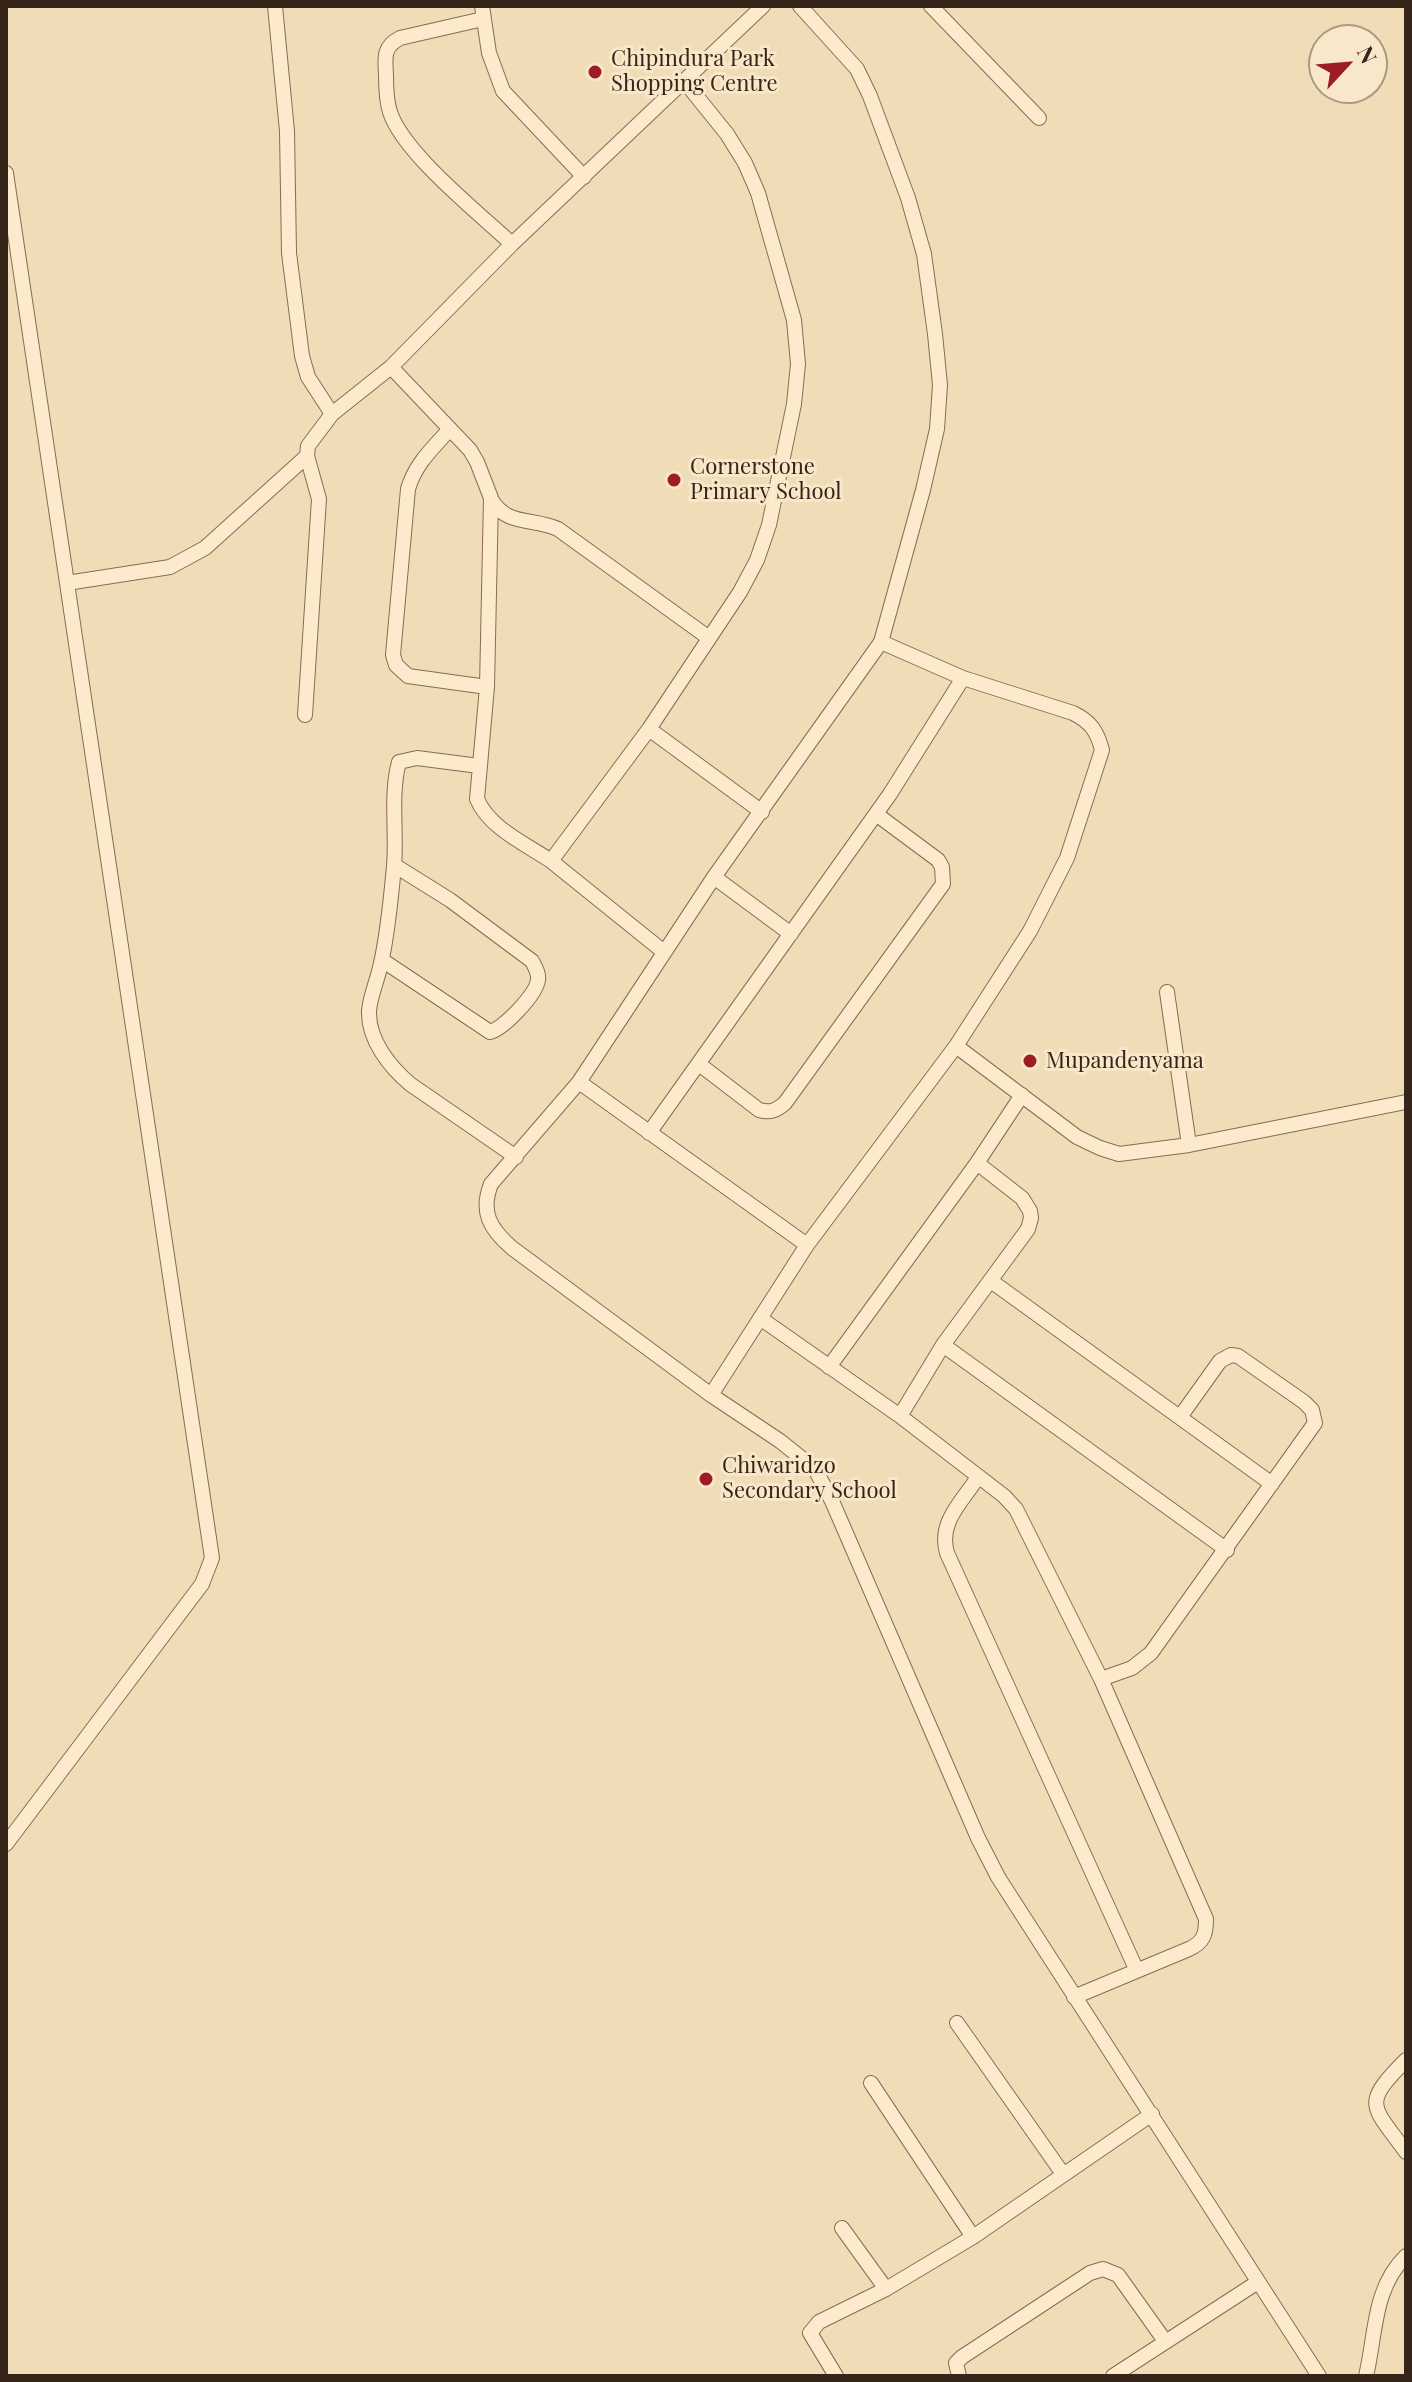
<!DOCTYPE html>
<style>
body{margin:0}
#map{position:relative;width:1412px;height:2382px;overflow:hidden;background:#f1dcb8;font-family:"Playfair Display",serif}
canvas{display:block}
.frame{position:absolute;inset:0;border:8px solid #362519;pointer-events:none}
.north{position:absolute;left:1308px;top:24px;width:80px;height:80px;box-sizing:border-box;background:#f8e7c8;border:2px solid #aa9982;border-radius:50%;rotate:64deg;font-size:22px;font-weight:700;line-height:32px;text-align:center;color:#362519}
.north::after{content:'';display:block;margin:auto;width:28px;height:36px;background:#9d1d26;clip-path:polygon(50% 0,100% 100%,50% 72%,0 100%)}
</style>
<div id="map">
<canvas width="1412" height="2382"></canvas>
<div class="frame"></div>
<div class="north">N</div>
</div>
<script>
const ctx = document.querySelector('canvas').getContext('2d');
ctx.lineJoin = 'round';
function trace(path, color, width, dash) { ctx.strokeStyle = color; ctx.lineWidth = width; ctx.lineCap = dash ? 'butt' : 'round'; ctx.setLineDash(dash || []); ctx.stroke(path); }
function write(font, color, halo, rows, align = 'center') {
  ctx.font = font + ' "Playfair Display",serif'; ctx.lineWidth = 6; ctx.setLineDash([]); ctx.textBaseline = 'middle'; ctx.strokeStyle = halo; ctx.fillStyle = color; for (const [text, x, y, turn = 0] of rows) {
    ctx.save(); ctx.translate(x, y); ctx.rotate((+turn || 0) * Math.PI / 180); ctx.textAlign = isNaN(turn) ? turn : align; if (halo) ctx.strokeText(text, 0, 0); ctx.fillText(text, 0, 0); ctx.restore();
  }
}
const minor = new Path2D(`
 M275 6 287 131 289 253 302 356 308 377 332 414
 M482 6 489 53 503 91 584 177
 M800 6 857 69 870 96 908 198 924 254 935 334 940 385 937 429 923 490 881 642 963 678 1073 713C1091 722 1097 731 1102 750L1067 858 1030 931 956 1046 807 1245 711 1395 780 1441 815 1469 832 1501 978 1838 998 1877 1319 2376
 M931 6 1039 118
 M483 19 400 38C383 47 385 57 386 75 386 87 386 100 390 112 403 153 480 214 512 244
 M6 173 212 1558 202 1584 6 1844
 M391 367 470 450 477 462 491 498 487 687 477 799C489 828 526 844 551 861
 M450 429C433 448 415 464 408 489L393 655 396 665 408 676 487 687
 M491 499C507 527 532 517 558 529L709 638
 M67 583 170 567 205 548 307 456 308 446 332 414 391 367 512 244 763 6
 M305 715 319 499 307 456
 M649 729 762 812
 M479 766 417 758 399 762C390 795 397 832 394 866 391 898 388 932 381 963 378 979 370 996 369 1011 368 1040 390 1067 410 1084L516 1157
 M714 877 791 934
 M664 952 551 861 649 729 740 592 757 560 769 525 794 404 798 364 794 320 758 193 745 163 727 134 685 82
 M382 960 490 1032C503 1029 536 995 538 980 539 973 535 967 532 961L450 900 394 865
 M1167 992 1189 1145
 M956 1046 1077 1137 1100 1148 1119 1154 1189 1145 1406 1102
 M699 1064 759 1110C770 1113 776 1111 785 1103L943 884 942 867 938 860 876 814
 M579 1082 807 1245
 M649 1133 890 794 963 678
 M991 1281 1272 1484
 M760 1318 900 1416 1004 1496 1016 1509 1101 1679 1206 1919C1206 1934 1204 1942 1189 1949L1074 1997
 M943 1345 1227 1550
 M829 1367 977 1163 1022 1095
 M711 1395 512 1248C490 1229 480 1212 491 1184L579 1082 714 877 881 642
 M900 1416 943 1345 1028 1229 1031 1218 1030 1211 1022 1198 977 1163
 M978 1477C962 1502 938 1522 947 1553L1137 1971
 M1101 1679 1132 1668 1151 1653 1315 1423 1312 1410 1304 1402 1238 1356 1231 1355 1220 1361 1180 1417
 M957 2023 1063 2174
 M1406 2060C1361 2105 1372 2105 1406 2152
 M871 2083 973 2237
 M842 2228 886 2289
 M836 2376 810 2333 819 2322 886 2289 973 2237 1152 2114
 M959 2376 956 2363 962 2357 1090 2273 1103 2269 1118 2275 1165 2341
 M1113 2376 1258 2282
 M1366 2376C1376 2334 1373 2288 1406 2256`);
const markers = [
 [595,72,8,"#9d1d26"],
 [674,480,8,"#9d1d26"],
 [1030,1061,8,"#9d1d26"],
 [706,1479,8,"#9d1d26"]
];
const poiNames = [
 ["Chipindura Park",611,59],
 ["Shopping Centre",611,84],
 ["Cornerstone",690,467],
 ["Primary School",690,492],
 ["Mupandenyama",1046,1061],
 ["Chiwaridzo",722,1466],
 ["Secondary School",722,1491]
];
trace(minor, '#896b52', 16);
trace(minor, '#fceacc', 14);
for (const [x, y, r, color] of markers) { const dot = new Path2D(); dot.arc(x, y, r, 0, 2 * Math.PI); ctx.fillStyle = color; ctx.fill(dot); trace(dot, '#f8e7c8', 3); }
write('22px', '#362519', '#f8e7c8', poiNames, 'left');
</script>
